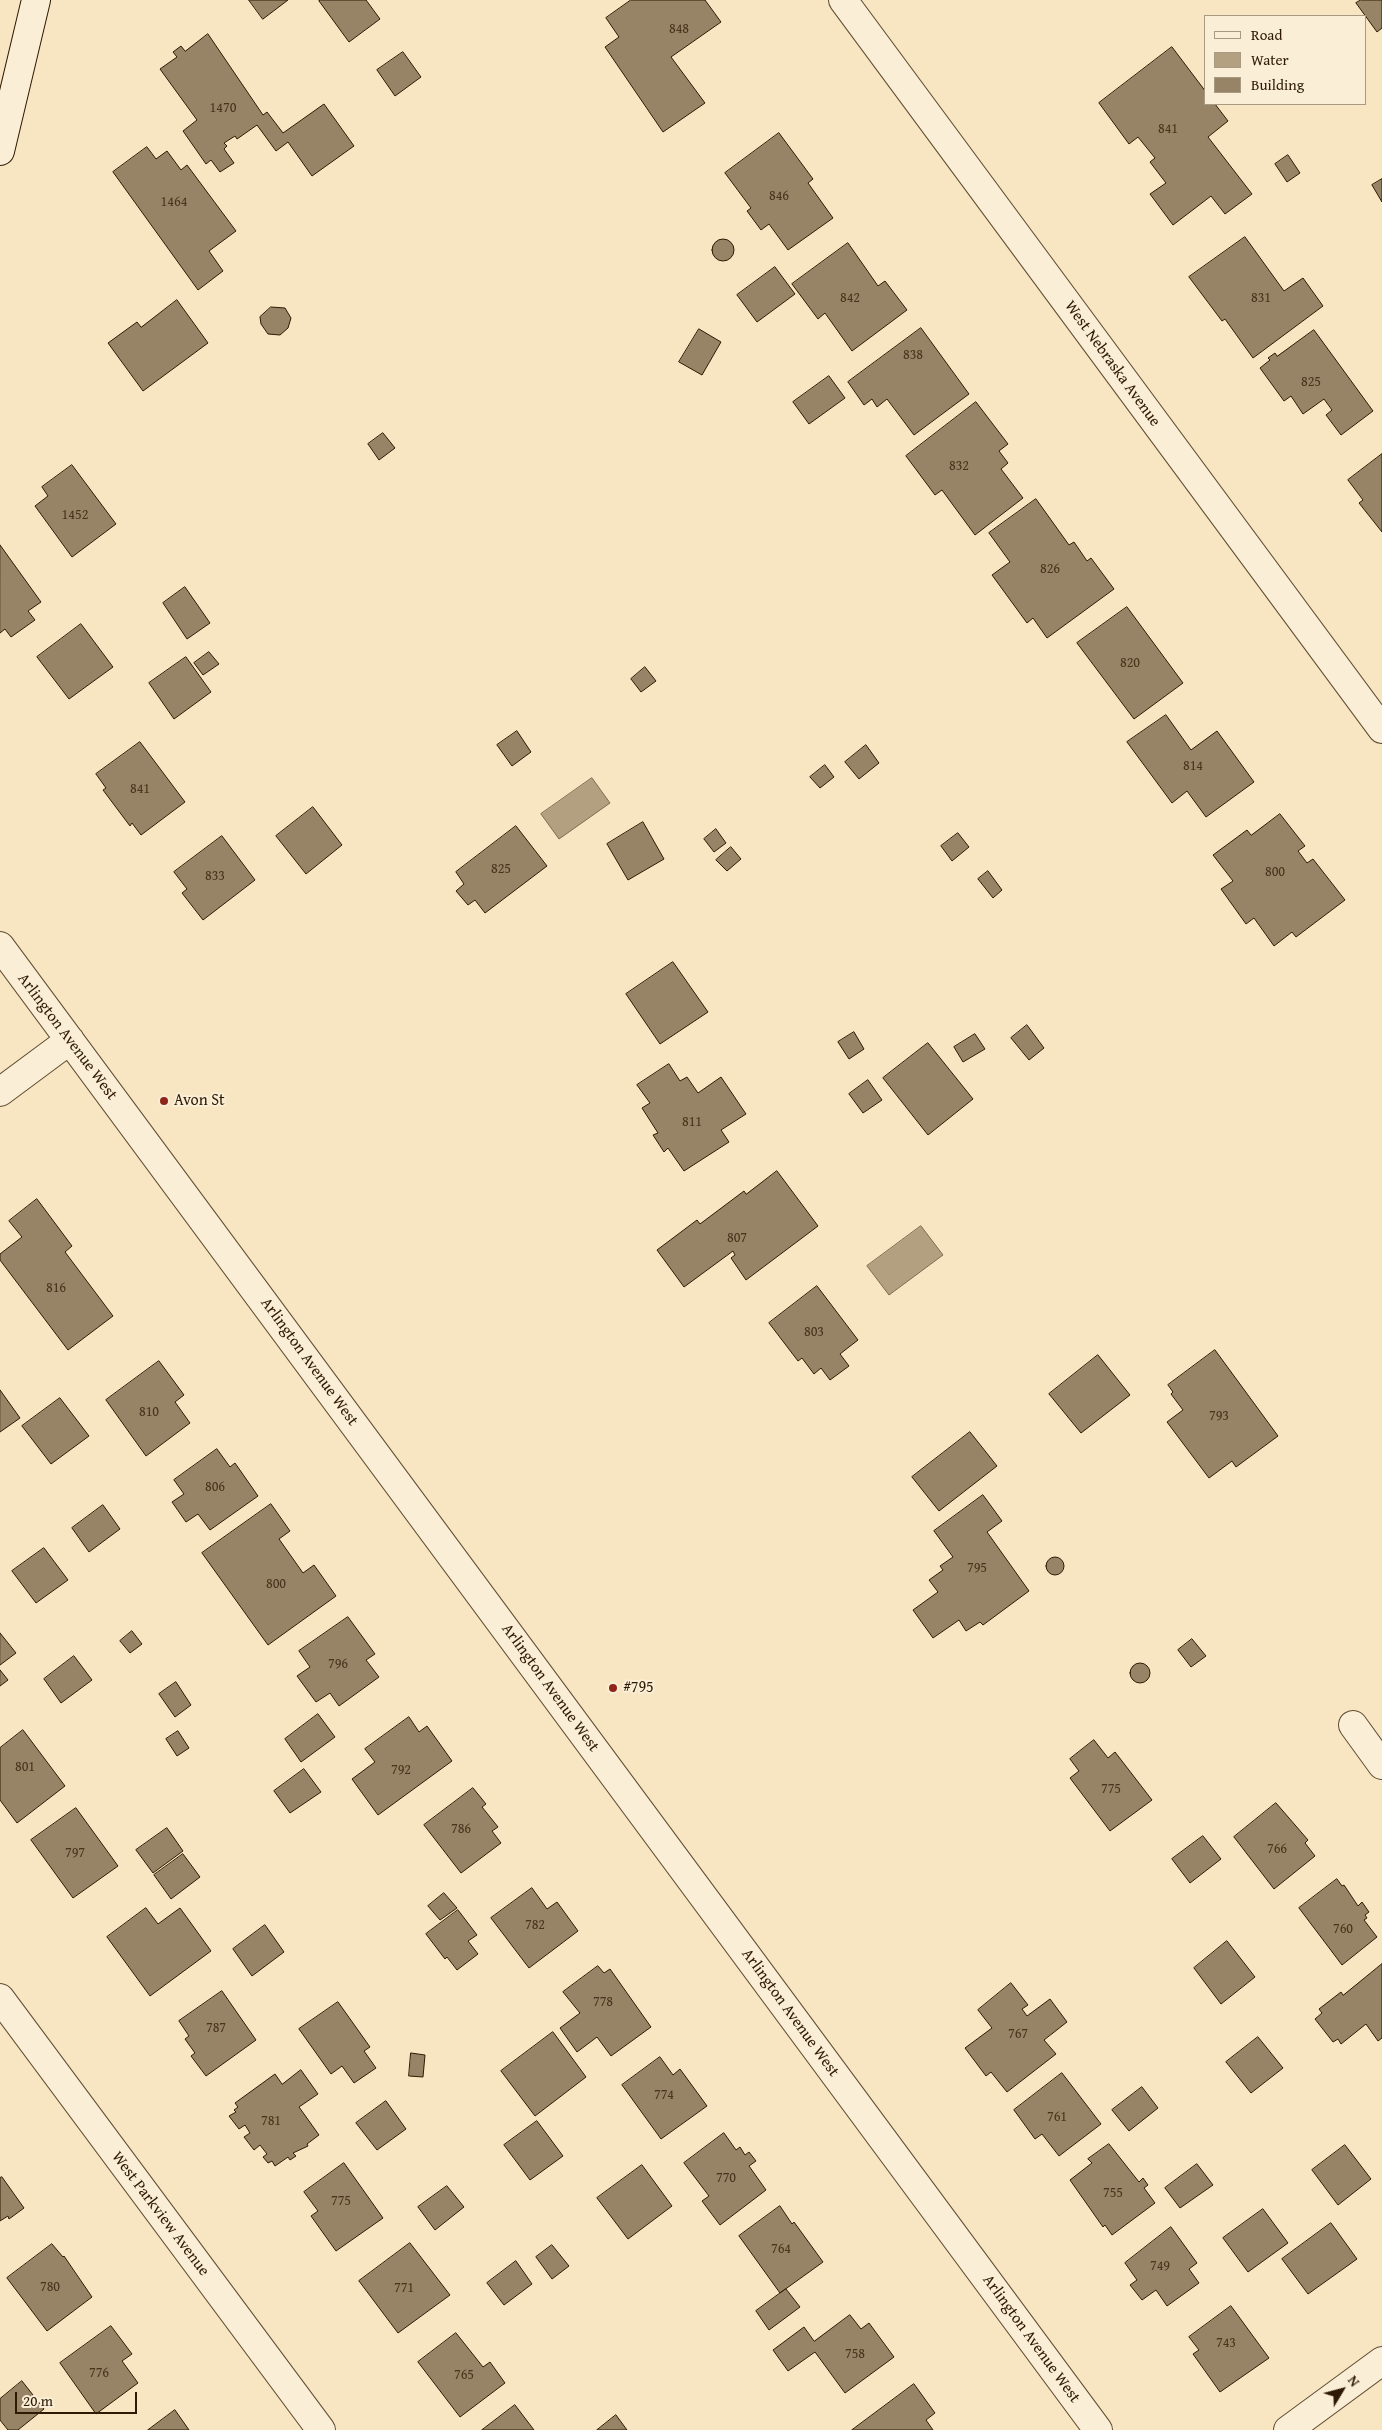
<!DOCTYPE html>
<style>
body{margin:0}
#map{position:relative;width:1382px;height:2430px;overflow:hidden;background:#f8e5c1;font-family:"Gentium Book Plus",serif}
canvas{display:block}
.legend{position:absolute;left:1204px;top:15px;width:162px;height:90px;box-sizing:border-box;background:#faeed7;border:1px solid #a89982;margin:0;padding:6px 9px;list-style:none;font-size:15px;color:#2e1a03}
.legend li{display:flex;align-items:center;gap:10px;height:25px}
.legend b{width:25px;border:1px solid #a89982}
.north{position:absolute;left:1317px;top:2365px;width:50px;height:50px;-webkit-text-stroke:4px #faeed7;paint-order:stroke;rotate:53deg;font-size:14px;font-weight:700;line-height:20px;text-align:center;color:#2e1a03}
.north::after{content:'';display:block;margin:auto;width:18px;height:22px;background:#2e1a03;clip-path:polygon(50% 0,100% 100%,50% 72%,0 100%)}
.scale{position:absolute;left:15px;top:2392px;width:122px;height:22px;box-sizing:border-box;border:2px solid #2e1a03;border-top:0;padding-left:6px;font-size:15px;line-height:18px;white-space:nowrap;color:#2e1a03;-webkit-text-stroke:4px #faeed7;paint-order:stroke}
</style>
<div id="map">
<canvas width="1382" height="2430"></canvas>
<ul class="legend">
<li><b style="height:6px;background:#faeed7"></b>Road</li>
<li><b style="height:14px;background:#b3a080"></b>Water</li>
<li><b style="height:14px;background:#978466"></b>Building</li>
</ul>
<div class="north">N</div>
<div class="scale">20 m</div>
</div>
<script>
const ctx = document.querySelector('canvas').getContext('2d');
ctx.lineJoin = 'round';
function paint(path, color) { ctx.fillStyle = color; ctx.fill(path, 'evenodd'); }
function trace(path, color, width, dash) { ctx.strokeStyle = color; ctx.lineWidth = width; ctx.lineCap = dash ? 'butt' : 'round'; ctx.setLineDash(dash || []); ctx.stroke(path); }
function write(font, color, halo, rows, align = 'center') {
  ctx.font = font + ' "Gentium Book Plus",serif'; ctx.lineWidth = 4; ctx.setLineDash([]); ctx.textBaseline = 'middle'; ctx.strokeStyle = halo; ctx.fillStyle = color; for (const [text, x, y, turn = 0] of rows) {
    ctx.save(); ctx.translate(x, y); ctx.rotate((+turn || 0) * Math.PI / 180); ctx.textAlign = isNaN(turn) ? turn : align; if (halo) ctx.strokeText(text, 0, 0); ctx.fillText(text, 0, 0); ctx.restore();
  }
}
const water = new Path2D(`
 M592 778 610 803 559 839 541 814Z
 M921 1226 943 1255 889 1295 867 1266Z`);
const building = new Path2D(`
 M249 0H288L263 19Z
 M321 0H366L380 19 349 42 319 1Z
 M631 0H705L721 22 671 57 705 103 663 132 605 47 619 37 606 18Z
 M1361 0H1382V28L1377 32 1356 3Z
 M208 34 263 115 267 112 283 133 324 104 354 146 312 176 288 142 276 151 257 125 237 139 235 136 224 143 227 146 224 149 234 163 220 172 211 160 206 164 183 131 197 120 160 69 177 57 173 52 181 46 185 51Z
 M1172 47 1206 92V104H1215L1228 121 1208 137 1252 194 1225 214 1211 196 1173 225 1150 194 1166 183 1150 162 1155 158 1138 137 1129 144 1099 103Z
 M403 52 421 77 395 96 377 70Z
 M779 133 813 179 808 183 833 218 788 250 769 224 761 230 747 211 751 208 725 173Z
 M147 147 156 159 167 151 181 170 187 165 236 231 209 251 223 271 198 290 113 172Z
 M1288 155 1300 173 1287 182 1275 164Z
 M1382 179V202L1372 185Z
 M1245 237 1284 291 1303 278 1323 306 1253 358 1225 319 1222 321 1189 277Z
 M712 250a11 11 0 1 1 22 0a11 11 0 1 1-22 0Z
 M848 243 878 286 885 281 907 310 852 351 825 313 818 319 792 284Z
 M775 267 795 294 757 322 737 295Z
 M177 300 208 343 143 391 108 343 137 322 141 327Z
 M271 307 285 308 291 318 288 328 280 335 268 334 261 324 260 317Z
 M921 328 969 394 914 435 887 399 877 407 872 399 864 405 848 382Z
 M699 329 721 342 702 375 679 362Z
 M1314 330 1373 411 1341 435 1326 415 1332 410 1324 399 1303 414 1291 396 1284 401 1260 368 1270 360 1268 358 1275 353 1277 356Z
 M829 376 845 398 809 424 793 402Z
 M976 402 1008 444 999 451 1008 463 1001 469 1023 498 975 535 942 490 935 495 906 456Z
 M383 433 395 448 379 460 368 444Z
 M1382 454V532L1359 503 1363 500 1348 480Z
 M72 465 116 524 72 557 35 506 48 496 42 487Z
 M1036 499 1069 545 1074 542 1087 561 1091 558 1114 589 1047 638 1033 618 1027 623 992 575 1010 562 989 533Z
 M0 545 41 602 28 611 35 620 11 637 5 629 0 633Z
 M185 587 210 623 187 639 163 603Z
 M1127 607 1183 683 1134 719 1077 643Z
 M81 624 113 667 69 699 37 657Z
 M209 652 219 664 203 675 194 663Z
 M186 657 211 692 174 719 149 683Z
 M645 667 656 681 641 692 631 679Z
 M1166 715 1191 750 1217 731 1254 782 1206 817 1187 791 1172 803 1127 742Z
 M517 731 531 752 512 766 497 745Z
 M140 742 185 802 141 835 132 823 130 826 103 790 106 788 96 774Z
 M866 745 879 763 859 779 845 762Z
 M825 765 834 777 820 788 810 777Z
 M313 807 342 845 306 874 276 836Z
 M1280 814 1305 846 1298 851 1307 863 1313 859 1345 900 1296 937 1292 932 1274 946 1254 918 1246 924 1221 889 1233 881 1213 855 1247 830 1251 835Z
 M643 822 664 859 628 880 607 844Z
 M516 826 547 866 485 913 475 900 468 905 456 891 464 884 456 872Z
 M716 829 726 843 714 852 704 839Z
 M958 833 969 847 952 861 941 846Z
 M222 836 255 880 203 920 182 893 187 889 174 872Z
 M731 847 741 859 727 871 716 860Z
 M988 871 1002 890 993 898 978 879Z
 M673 962 708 1012 660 1044 626 994Z
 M1027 1025 1044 1048 1029 1060 1011 1038Z
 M854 1032 864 1049 849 1059 838 1042Z
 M975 1034 985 1049 963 1062 954 1047Z
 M928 1043 973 1099 928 1135 883 1078Z
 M669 1064 680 1081 687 1077 698 1093 721 1077 746 1114 721 1130 729 1142 684 1171 668 1148 664 1152 653 1135 658 1133 642 1108 650 1103 637 1085Z
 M868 1080 882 1100 863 1113 849 1094Z
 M777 1171 818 1226 746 1280 731 1258 735 1255 733 1251 684 1287 657 1250 697 1220 700 1224 744 1191 746 1194Z
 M37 1199 72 1246 65 1252 113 1316 68 1350 0 1260V1254L22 1237 9 1221Z
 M817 1286 858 1340 840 1354 849 1366 830 1380 821 1368 814 1374 802 1358 798 1361 769 1323Z
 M1215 1350 1278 1436 1236 1467 1232 1461 1209 1478 1167 1422 1183 1410 1171 1394 1173 1392 1168 1385Z
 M1098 1355 1130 1395 1081 1433 1049 1394Z
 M159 1361 184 1395 175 1402 190 1423 146 1456 106 1400Z
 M0 1390 20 1418 0 1432Z
 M60 1398 89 1436 51 1464 22 1426Z
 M970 1432 997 1466 939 1511 912 1477Z
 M217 1449 230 1467 235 1463 258 1496 210 1530 198 1514 186 1522 172 1502 184 1494 174 1480Z
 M983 1495 1002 1521 987 1532 1029 1591 983 1625 980 1622 966 1631 959 1620 933 1638 913 1610 938 1592 929 1580 943 1570 940 1566 953 1557 934 1531Z
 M271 1504 290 1531 279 1539 303 1573 314 1565 336 1596 268 1645 202 1553Z
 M103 1505 120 1529 89 1552 72 1528Z
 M44 1548 68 1580 36 1603 12 1571Z
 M1046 1566a9 9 0 1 1 18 0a9 9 0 1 1-18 0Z
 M348 1617 375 1654 366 1660 379 1677 339 1706 330 1693 316 1702 297 1676 310 1667 299 1651Z
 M132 1631 142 1644 130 1653 120 1641Z
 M0 1633 16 1653 0 1665Z
 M1192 1639 1206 1656 1191 1667 1178 1650Z
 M74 1656 92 1680 61 1703 44 1679Z
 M1130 1673a10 10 0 1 1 20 0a10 10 0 1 1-20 0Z
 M0 1670 8 1680 0 1686Z
 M176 1682 191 1705 175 1717 159 1694Z
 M318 1714 335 1737 301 1762 285 1739Z
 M409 1717 419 1732 427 1726 452 1761 378 1815 352 1779 375 1762 365 1749Z
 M23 1730 65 1786 17 1823 0 1800V1748Z
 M178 1731 189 1748 177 1756 166 1739Z
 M1094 1740 1108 1758 1115 1752 1152 1800 1110 1831 1070 1778 1079 1771 1070 1759Z
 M304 1769 321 1792 290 1813 274 1791Z
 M473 1788 486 1804 482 1807 498 1827 492 1831 501 1843 461 1873 424 1825Z
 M1276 1803 1308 1840 1305 1843 1315 1856 1274 1889 1234 1837Z
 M76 1808 118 1866 73 1898 31 1840Z
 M167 1828 183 1851 153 1873 136 1850Z
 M1203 1836 1221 1859 1190 1883 1172 1859Z
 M183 1854 200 1877 171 1899 154 1875Z
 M1337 1879 1342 1886 1344 1885 1358 1906 1362 1902 1369 1912 1365 1915 1367 1918 1364 1920 1377 1937 1342 1965 1299 1908Z
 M532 1888 547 1909 557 1902 578 1931 529 1968 491 1918Z
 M444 1893 457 1908 440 1920 428 1906Z
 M146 1908 158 1924 180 1908 211 1951 150 1996 107 1937Z
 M458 1910 477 1935 468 1941 478 1954 457 1970 447 1957 445 1959 426 1934Z
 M265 1925 284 1952 252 1976 233 1949Z
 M1227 1941 1255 1977 1221 2004 1194 1968Z
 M1382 1964V2038L1378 2041 1366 2024 1341 2044 1338 2039 1333 2042 1315 2019 1322 2013 1319 2009 1341 1992 1343 1995Z
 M598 1966 604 1973 610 1969 651 2027 611 2056 597 2037 577 2052 560 2028 580 2013 563 1992Z
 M1011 1983 1028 2005 1022 2009 1027 2016 1050 1999 1067 2022 1044 2040 1056 2054 1007 2092 991 2072 986 2076 965 2048 992 2028 978 2010Z
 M222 1991 256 2040 206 2076 191 2056 195 2053 185 2039 189 2036 179 2021Z
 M338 2002 370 2047 364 2051 376 2068 354 2083 342 2066 331 2074 299 2029Z
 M553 2032 586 2077 535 2116 501 2071Z
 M1258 2037 1283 2068 1251 2093 1226 2062Z
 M411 2053 425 2055 423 2077 409 2076Z
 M660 2057 673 2075 680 2069 707 2106 661 2139 622 2085Z
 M301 2070 318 2094 299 2107 319 2135 307 2144 308 2146 293 2153 296 2156 290 2160 288 2157 275 2166 272 2161 268 2163 263 2157 267 2154 260 2145 254 2150 244 2137 250 2133 245 2125 239 2129 229 2116 236 2112 234 2110 238 2107 235 2103 275 2074 282 2084Z
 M1062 2073 1101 2124 1059 2156 1042 2134 1035 2139 1014 2110Z
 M1142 2087 1158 2108 1129 2131 1112 2110Z
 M386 2101 406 2129 377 2150 356 2123Z
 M537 2121 563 2156 530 2180 504 2145Z
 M724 2133 736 2150 740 2147 745 2155 749 2152 756 2161 749 2166 766 2190 720 2225 702 2201 709 2196 684 2163Z
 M1109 2144 1139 2182 1143 2178 1148 2185 1144 2188 1155 2203 1112 2235 1105 2225 1103 2227 1070 2180 1092 2163 1088 2159Z
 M1345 2145 1371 2179 1338 2205 1312 2170Z
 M344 2163 383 2218 336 2251 311 2216 318 2211 304 2192Z
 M1197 2164 1213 2185 1180 2208 1165 2188Z
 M642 2165 672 2206 628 2239 597 2198Z
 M2 2177 24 2208 9 2219 8 2216 0 2221V2178Z
 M447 2186 464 2207 435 2230 418 2207Z
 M780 2206 792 2224 794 2222 823 2262 780 2293 739 2236Z
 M1263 2209 1288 2243 1248 2272 1223 2238Z
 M1331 2223 1357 2259 1308 2294 1282 2259Z
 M1171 2227 1197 2263 1189 2269 1199 2283 1167 2306 1156 2290 1142 2300 1130 2285 1137 2280 1125 2263Z
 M410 2243 450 2295 398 2333 359 2281Z
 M52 2244 63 2257 64 2256 92 2297 47 2331 7 2278Z
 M552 2245 569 2266 552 2279 536 2257Z
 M516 2261 532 2284 504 2305 487 2283Z
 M786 2289 800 2307 769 2330 756 2311Z
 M1231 2306 1269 2358 1220 2392 1193 2354 1199 2350 1189 2337Z
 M850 2315 861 2329 869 2323 894 2357 845 2393 815 2352 788 2371 773 2350 804 2327 814 2341Z
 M111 2326 132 2354 122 2361 138 2383 96 2414 60 2363Z
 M456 2333 483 2367 490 2362 505 2383 460 2417 418 2362Z
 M22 2381 44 2409 18 2430H8L0 2420V2399Z
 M914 2384 935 2413 926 2420 933 2430H852Z
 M515 2405 534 2430H482Z
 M175 2410 189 2430H148Z
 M616 2415 627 2430H597Z`);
const street = new Path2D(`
 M843 0 1382 729
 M0 946 1098 2430
 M0 1092 70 1040
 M1353 1725 1382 1765
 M0 1998 321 2430
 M1288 2430 1382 2361`);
const secondary = new Path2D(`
 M0 151 36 0`);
const markers = [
 [164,1101,5,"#8f2418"],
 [613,1688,5,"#8f2418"]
];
const numberNames = [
 ["848",679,29],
 ["1470",223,108],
 ["841",1168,129],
 ["846",779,196],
 ["1464",174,202],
 ["842",850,298],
 ["831",1261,298],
 ["838",913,355],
 ["825",1311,382],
 ["832",959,466],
 ["1452",75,515],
 ["826",1050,569],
 ["820",1130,663],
 ["814",1193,766],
 ["841",140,789],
 ["825",501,869],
 ["800",1275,872],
 ["833",215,876],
 ["811",692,1122],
 ["807",737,1238],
 ["816",56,1288],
 ["803",814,1332],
 ["810",149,1412],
 ["793",1219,1416],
 ["806",215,1487],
 ["795",977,1568],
 ["800",276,1584],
 ["796",338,1664],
 ["801",25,1767],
 ["792",401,1770],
 ["775",1111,1789],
 ["786",461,1829],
 ["766",1277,1849],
 ["797",75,1853],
 ["782",535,1925],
 ["760",1343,1929],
 ["778",603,2002],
 ["787",216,2028],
 ["767",1018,2034],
 ["774",664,2095],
 ["761",1057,2117],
 ["781",271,2121],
 ["770",726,2178],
 ["755",1113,2193],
 ["775",341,2201],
 ["764",781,2249],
 ["749",1160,2266],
 ["780",50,2287],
 ["771",404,2288],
 ["743",1226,2343],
 ["758",855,2354],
 ["776",99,2373],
 ["765",464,2375]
];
const streetNames = [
 ["West Nebraska Avenue",1112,364,54],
 ["Arlington Avenue West",67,1037,53],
 ["Arlington Avenue West",309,1362,54],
 ["Arlington Avenue West",550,1688,54],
 ["Arlington Avenue West",790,2013,54],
 ["West Parkview Avenue",160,2214,53],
 ["Arlington Avenue West",1031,2339,54]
];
const poiNames = [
 ["Avon St",174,1101],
 ["#795",623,1688]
];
paint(water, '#b3a080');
trace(water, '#7e6a4e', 1);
paint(building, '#978466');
trace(building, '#2e1a03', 1);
trace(street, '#604d32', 30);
trace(secondary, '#2e1a03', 30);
trace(street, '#faeed7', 28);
trace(secondary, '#faeed7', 28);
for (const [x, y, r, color] of markers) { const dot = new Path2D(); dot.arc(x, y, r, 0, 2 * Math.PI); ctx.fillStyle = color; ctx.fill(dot); trace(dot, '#faeed7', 2); }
write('14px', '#48341c', null, numberNames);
write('16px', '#2e1a03', '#faeed7', streetNames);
write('16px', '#2e1a03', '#faeed7', poiNames, 'left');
</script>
